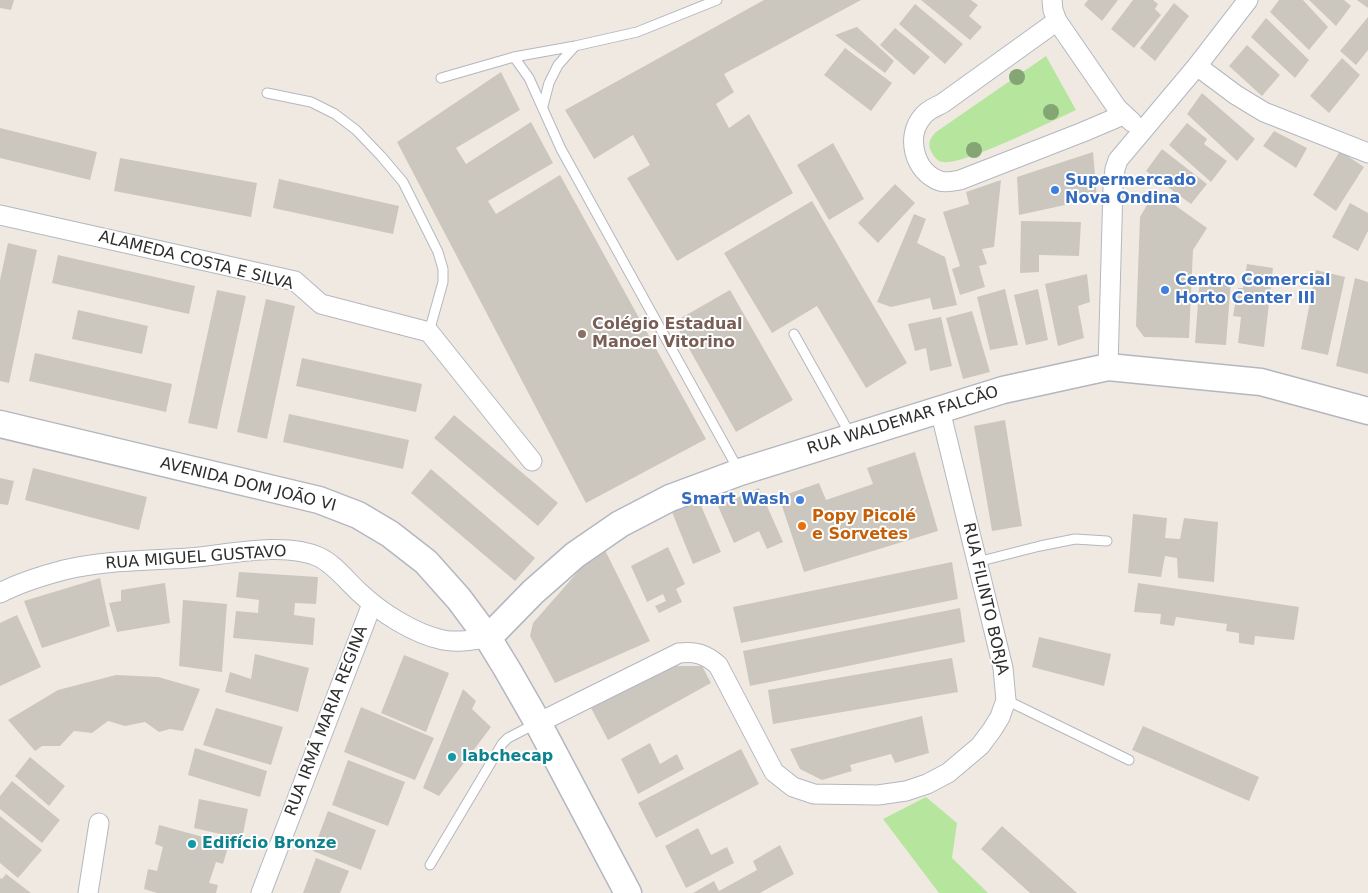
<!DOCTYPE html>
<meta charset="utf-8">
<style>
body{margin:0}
canvas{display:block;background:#efe9e1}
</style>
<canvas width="1368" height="893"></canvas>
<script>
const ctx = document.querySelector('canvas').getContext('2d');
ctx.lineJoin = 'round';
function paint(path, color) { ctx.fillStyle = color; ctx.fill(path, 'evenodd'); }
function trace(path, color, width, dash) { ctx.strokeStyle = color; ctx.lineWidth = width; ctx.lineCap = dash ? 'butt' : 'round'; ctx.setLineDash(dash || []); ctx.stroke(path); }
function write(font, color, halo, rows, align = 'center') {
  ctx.font = font + ' "DejaVu Sans",sans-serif'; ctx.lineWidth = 4; ctx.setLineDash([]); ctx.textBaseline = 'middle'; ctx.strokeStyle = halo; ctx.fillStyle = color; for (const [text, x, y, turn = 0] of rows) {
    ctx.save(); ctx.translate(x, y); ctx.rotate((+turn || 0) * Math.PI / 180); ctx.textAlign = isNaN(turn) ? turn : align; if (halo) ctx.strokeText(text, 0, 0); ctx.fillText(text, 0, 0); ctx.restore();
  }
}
const green = new Path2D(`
 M1046 56 1076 110C1054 120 962 166 943 162 936 161 933 155 930 149 928 142 931 137 936 132Z
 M926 797 957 823 952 858 988 893H939L883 819Z`);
const building = new Path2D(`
 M0 0H14L11 10 0 8Z
 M764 0H861L724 74 734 92 716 104 729 128 749 114 793 193 677 261 627 178 650 165 633 135 594 159 565 110Z
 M921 0H971L978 5 969 16 982 27 970 40Z
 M1088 0H1118L1102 21 1084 5Z
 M1133 0H1153L1158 4 1155 9 1161 15 1134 48 1111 29Z
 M1279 0H1303L1328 27 1309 50 1270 12Z
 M1309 0H1344L1351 6 1336 26Z
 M1357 0H1368V8Z
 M1174 3 1189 16 1155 61 1140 48Z
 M915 4 963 44 945 64 899 24Z
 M1368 17V50L1356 65 1340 51Z
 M1266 18 1309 60 1295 78 1251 37Z
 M857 27 894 61 885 73 835 35Z
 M895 28 930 57 914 75 880 45Z
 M1247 45 1280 75 1262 96 1229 66Z
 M845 48 892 83 871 111 824 75Z
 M1342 58 1360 75 1329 113 1310 96Z
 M501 72 520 110 456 148 466 164 531 122 553 163 488 201 496 214 560 175 706 439 586 503 397 142Z
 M1202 93 1255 139 1237 161 1187 114Z
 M1187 123 1207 139 1204 144 1227 161 1211 182 1169 145Z
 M0 128 97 152 90 180 0 158Z
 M1274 131 1307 148 1296 168 1263 146Z
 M833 143 864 199 829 220 797 165Z
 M1162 149 1207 184 1191 204 1146 171Z
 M1340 151 1364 167 1336 211 1313 195Z
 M1093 152 1097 198 1019 215 1017 177Z
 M120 158 257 183 251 217 114 191Z
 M279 179 399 206 393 234 273 208Z
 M1001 180 994 247 982 249 987 264 979 266 985 287 960 295 952 269 960 266 943 212 969 204 966 192Z
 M895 184 915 203 878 243 858 223Z
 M1155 191 1207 228 1193 250 1189 338 1144 337 1136 326 1140 217Z
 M812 201 907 363 866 388 817 306 772 333 724 253Z
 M1350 203 1368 213V231L1358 251 1332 237Z
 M914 214 926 219 917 243 945 257 957 305 933 310 930 298 891 307 877 302Z
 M1021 221 1081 222 1079 256 1039 255V272L1020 273Z
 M8 243 37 250 9 383 0 381V280Z
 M58 255 195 286 189 314 52 283Z
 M1247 264 1273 268 1264 347 1238 343 1241 317 1233 316 1238 288H1243Z
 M1316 270 1345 277 1328 355 1301 349Z
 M1087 274 1090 302 1078 306 1084 338 1058 346 1045 284Z
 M1200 277 1231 280 1226 345 1195 343Z
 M1355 278 1368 282V374L1336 366Z
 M1005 289 1018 345 990 350 977 297Z
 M1038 289 1048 340 1026 345 1014 295Z
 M217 290 246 296 217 429 188 423Z
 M730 290 793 400 736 432 674 322Z
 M266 299 295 306 267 439 237 432Z
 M78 310 148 326 142 354 72 339Z
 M972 311 990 372 963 379 946 318Z
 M941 317 952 366 930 371 926 348 915 351 908 324Z
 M35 353 172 384 166 412 29 381Z
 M302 358 422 384 416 412 296 386Z
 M289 414 409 440 403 469 283 442Z
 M454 415 558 503 538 526 434 438Z
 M1005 420 1022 526 992 531 974 426Z
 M915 452 938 531 804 572 779 497 819 483 826 500 873 484 867 468Z
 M33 468 147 497 139 530 25 500Z
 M431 469 535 558 515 581 411 493Z
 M0 478 14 481 8 505 0 504Z
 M759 488 783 542 767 549 759 531 734 543 718 506Z
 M699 501 721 552 693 564 672 512Z
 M1133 514 1167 518 1165 538 1180 539 1184 518 1218 522 1214 582 1178 578 1177 558 1165 556 1161 577 1128 573Z
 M603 546 650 641 555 683 530 636 533 623 582 567Z
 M668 547 685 584 676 589 682 602 659 613 655 606 666 601 663 594 647 602 631 566Z
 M952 562 958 599 741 643 733 607Z
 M239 572 318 577 316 604 295 603 294 615 315 618 313 645 233 638 236 611 258 613 259 600 236 597Z
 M100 578 110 626 42 648 24 601Z
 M165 583 170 623 117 632 109 603 121 601V590Z
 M1138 583 1299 607 1294 640 1255 636 1254 645 1239 643V633L1226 631 1227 624 1176 617 1174 626 1160 624 1161 614 1134 612Z
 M183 600 227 604 222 672 179 666Z
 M960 608 965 642 750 686 743 651Z
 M17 615 41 667 0 686V623Z
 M1039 637 1111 654 1104 686 1032 667Z
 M255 654 309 668 298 712 225 692 230 672 251 679Z
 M404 655 449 673 426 732 381 713Z
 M952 658 958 692 773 724 768 690Z
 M674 666H702L711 683 608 740 591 708 656 672Z
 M116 675 158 677 200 689 183 731 170 729 159 732 145 722 125 726 108 721 92 733 74 731 60 746H42L35 751 8 720 58 690Z
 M463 689 476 701 472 709 491 727 439 796 423 788Z
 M361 707 434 738 415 780 344 752Z
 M216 708 283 727 271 765 203 745Z
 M922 716 929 753 895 763 891 754 850 765 852 771 822 780 800 769 790 749Z
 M1143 726 1259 777 1249 801 1132 750Z
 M650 743 660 764 677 754 684 769 638 794 621 759Z
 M195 748 267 771 260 797 188 775Z
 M741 749 759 784 656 838 638 803Z
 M30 757 65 786 49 806 15 776Z
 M348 760 405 782 388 826 332 805Z
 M12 781 60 820 42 843 0 809V796Z
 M199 799 248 809 242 839 194 828Z
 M328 811 376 830 361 870 313 851Z
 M0 816 42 850 18 878 0 863Z
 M159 825 229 844 223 864 216 862 209 883 218 885 216 893H157L144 889 148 869 157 871 163 847 155 844Z
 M1002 826 1077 893H1030L981 849Z
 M698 828 711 855 727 847 734 863 686 888 665 846Z
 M780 845 794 874 760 893H693L714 881 719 891 757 870 753 861Z
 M316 858 349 871 340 893H303Z
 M6 874 31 893H0V878L2 879Z`);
const lane = new Path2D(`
 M514 57 529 78 561 149 738 469
 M441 78 514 57 575 46 637 32 717 0
 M267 93 311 102 335 114 356 130 381 156 403 182 438 252 443 269V282L429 332
 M543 106 549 83 558 65 575 46
 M794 334 850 434
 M977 562 1040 546 1075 539 1107 541
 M1006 700 1129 760
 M430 865 502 744 508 738 535 724`);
const street = new Path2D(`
 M1052 0 1053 10 1057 21 1117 108 1132 122
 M1057 21 943 103C936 107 927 110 923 116 905 136 914 172 940 181 946 183 954 181 960 180L1083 132 1123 115
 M1197 66 1236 95 1264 112 1368 153
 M0 215 295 281 321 304 429 332 532 461
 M1108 367 1113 187 1115 169 1118 160 1197 66 1248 0
 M0 593C17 584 45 575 64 570 104 560 147 561 188 558 226 555 284 541 319 557 334 564 346 580 359 592 380 612 414 634 443 640 458 643 473 640 488 638
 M538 723 679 653C695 651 705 654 718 665L774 772 793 787 814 794 878 795 906 791 927 784 948 773 980 746 992 730 1000 717 1006 700 1003 668 940 410
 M88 893 99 823
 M261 893 372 604`);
const secondary = new Path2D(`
 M0 424 319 500 358 515 390 534 426 562 459 599 488 638 507 669 538 723 628 893
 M488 638 533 592 575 555 620 524 670 498 740 472 1003 390 1108 367 1261 382 1368 411`);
const trees = [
 [1017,77],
 [1051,112],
 [974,150]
];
const markers = [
 [1055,190,5,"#3f7fe0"],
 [1165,290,5,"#3f7fe0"],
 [582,334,5,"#8d6e63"],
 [800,500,5,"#3f7fe0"],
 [802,526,5,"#e8710a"],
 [452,757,5,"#0f9aa8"],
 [192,844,5,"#0f9aa8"]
];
const shopNames = [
 ["Supermercado",1065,181],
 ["Nova Ondina",1065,199],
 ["Centro Comercial",1175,281],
 ["Horto Center III",1175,299],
 ["Smart Wash",790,500,"right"]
];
const streetNames = [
 ["ALAMEDA COSTA E SILVA",196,261,14],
 ["RUA WALDEMAR FALCÃO",903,421,-17],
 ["AVENIDA DOM JOÃO VI",248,485,14],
 ["RUA MIGUEL GUSTAVO",196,558,-4],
 ["RUA FILINTO BORJA",985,599,77],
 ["RUA IRMÃ MARIA REGINA",327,721,-69]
];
const educationNames = [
 ["Colégio Estadual",592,325],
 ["Manoel Vitorino",592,343]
];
const foodNames = [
 ["Popy Picolé",812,517],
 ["e Sorvetes",812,535]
];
const cultureNames = [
 ["labchecap",462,757],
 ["Edifício Bronze",202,844]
];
paint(green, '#b6e59e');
paint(building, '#cbc7bf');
trace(lane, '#b4b7c1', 11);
trace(street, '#b4b7c1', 21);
trace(secondary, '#b4b7c1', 29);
trace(lane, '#fff', 9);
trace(street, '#fff', 19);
trace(secondary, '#fff', 26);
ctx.fillStyle = '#84a574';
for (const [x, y] of trees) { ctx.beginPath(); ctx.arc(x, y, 8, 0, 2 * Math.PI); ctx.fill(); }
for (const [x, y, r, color] of markers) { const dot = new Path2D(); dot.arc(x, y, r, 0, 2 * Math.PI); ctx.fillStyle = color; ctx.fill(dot); trace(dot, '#fff', 2); }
write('bold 16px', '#366cbe', '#fff', shopNames, 'left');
write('16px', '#2e2e2e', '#fff', streetNames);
write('bold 16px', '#785e54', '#fff', educationNames, 'left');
write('bold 16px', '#c56008', '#fff', foodNames, 'left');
write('bold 16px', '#0d838f', '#fff', cultureNames, 'left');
</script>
